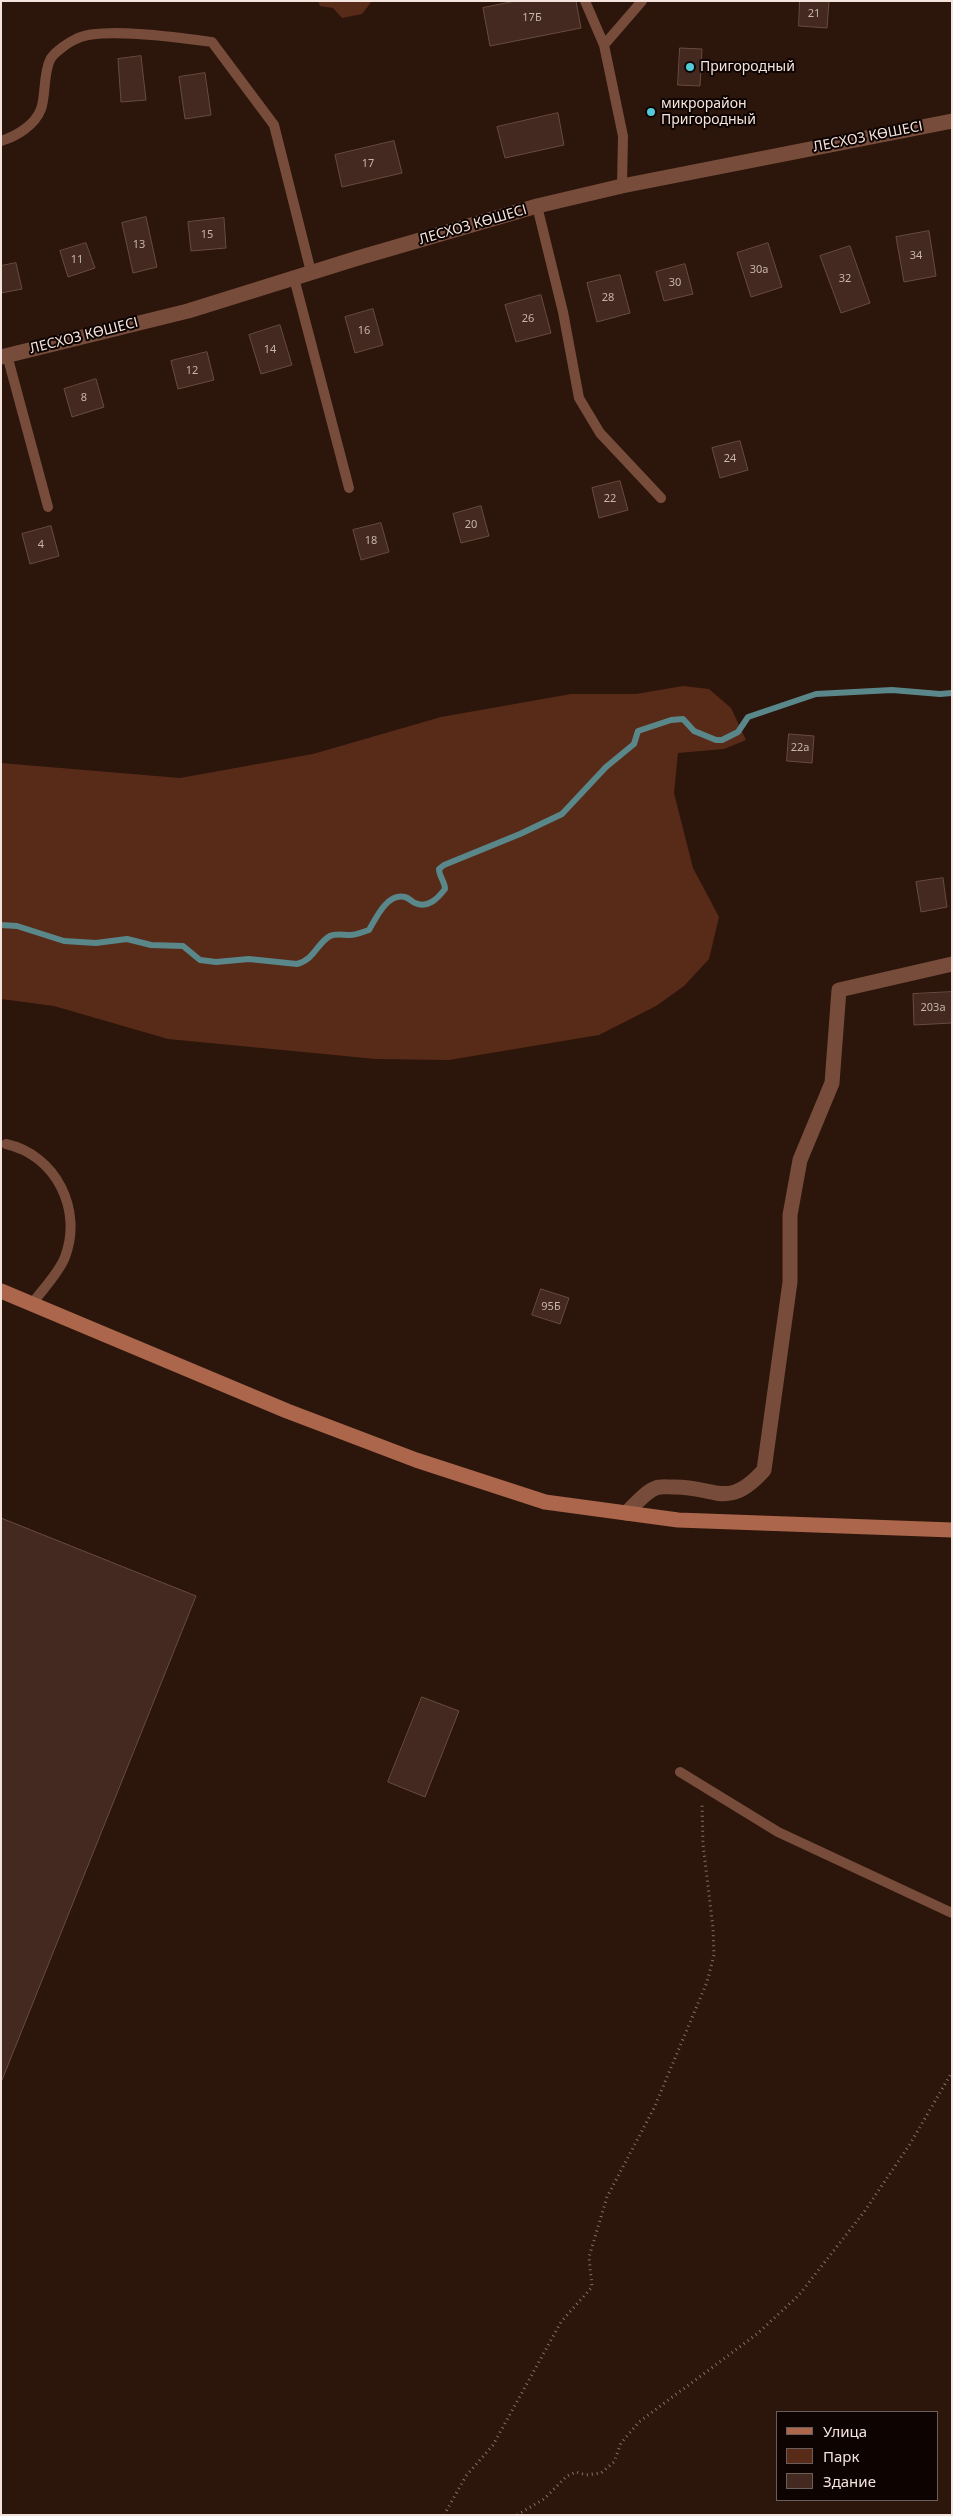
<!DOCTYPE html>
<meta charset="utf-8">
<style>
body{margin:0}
#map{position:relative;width:953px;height:2516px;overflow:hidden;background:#2c150b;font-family:"Noto Sans",sans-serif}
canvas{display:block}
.frame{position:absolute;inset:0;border:2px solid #f5e3dd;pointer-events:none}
.legend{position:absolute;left:776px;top:2411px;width:162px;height:90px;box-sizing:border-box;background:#0d0402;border:1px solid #6a5d5a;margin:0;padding:6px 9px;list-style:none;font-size:15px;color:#f5e3dd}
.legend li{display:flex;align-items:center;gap:10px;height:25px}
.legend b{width:25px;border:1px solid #6a5d5a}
</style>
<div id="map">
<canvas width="953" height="2516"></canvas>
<div class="frame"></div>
<ul class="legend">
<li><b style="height:6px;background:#ab664b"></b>Улица</li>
<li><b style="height:14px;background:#582b19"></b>Парк</li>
<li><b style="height:14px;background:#43291f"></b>Здание</li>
</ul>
</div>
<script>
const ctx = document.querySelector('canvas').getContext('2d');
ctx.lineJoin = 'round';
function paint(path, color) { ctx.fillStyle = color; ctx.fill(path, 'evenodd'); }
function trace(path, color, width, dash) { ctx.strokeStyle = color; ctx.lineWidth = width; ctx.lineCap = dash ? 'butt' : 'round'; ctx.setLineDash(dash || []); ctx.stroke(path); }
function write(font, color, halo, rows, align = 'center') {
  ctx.font = font + ' "Noto Sans",sans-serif'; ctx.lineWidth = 4; ctx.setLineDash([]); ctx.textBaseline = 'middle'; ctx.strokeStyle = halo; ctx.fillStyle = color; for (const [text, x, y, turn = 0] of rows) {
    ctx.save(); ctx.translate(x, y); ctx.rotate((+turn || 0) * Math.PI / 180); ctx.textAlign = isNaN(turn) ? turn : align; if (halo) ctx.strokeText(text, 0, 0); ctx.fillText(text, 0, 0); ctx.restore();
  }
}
const green = new Path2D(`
 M318 1H372L362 14 342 18 333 8 320 6Z
 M683 686 709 689 731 708 746 740 724 749 678 753 674 793 693 868 719 917 709 959 684 986 656 1006 599 1035 449 1060 376 1059 168 1039 54 1006 1 999V763L180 778 313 754 441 717 571 694H636Z`);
const stream = new Path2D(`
 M1 925 17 926 64 941 96 943 127 939 151 945 183 946 200 960 216 962 249 959 297 964C315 959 317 943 330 936 336 933 343 935 350 935 356 935 363 932 369 930 376 918 387 893 405 897 409 898 412 902 415 903 428 909 438 898 445 889 445 881 439 877 439 869L444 865 520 834 562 814 606 767 634 744 638 731 671 720 683 719 694 731 716 740H722L738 732 748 717 816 694 892 690 940 694 952 693`);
const building = new Path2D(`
 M516 1H576L581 28 490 46 483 8Z
 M800 1H829L827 28 799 26Z
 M680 48 702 49 700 86 678 85Z
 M141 56 146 100 121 102 118 59Z
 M205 73 211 115 185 119 179 77Z
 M558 113 564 145 505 158 497 127Z
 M394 141 402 173 342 187 335 155Z
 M146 217 157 267 133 273 122 223Z
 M224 218 226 248 191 251 188 222Z
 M929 231 936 276 904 282 896 237Z
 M86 243 95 268 68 277 60 251Z
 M768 243 782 287 751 297 737 253Z
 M850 246 870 303 841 313 820 256Z
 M16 263 22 289 1 293V266Z
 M685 264 693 294 664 301 656 272Z
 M620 275 630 313 597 322 587 283Z
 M541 295 551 333 516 342 505 305Z
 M373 309 383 345 355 353 345 317Z
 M280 325 292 365 261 374 249 335Z
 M207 352 214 380 178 389 171 361Z
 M96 379 104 407 72 417 64 389Z
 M740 441 748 470 720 478 712 448Z
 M620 481 628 510 599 518 592 488Z
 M481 506 489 536 461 543 453 514Z
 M381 523 389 552 361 560 353 530Z
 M51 526 59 556 30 564 22 534Z
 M789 734 814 736 812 763 787 761Z
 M943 878 947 907 921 912 916 882Z
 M952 992V1023L914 1025 913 994Z
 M541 1289 569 1298 560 1324 532 1315Z
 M1 1518 196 1596 2 2080H1Z
 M422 1697 459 1711 425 1797 388 1782Z`);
const path = new Path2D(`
 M444 2515 466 2476 493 2445 561 2322 592 2287 589 2257 607 2197 654 2108 707 1982 714 1955 713 1928 703 1844 702 1803
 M517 2515 544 2499 567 2476 576 2472 586 2475 601 2473 614 2462 621 2443 639 2422 757 2334 799 2295 864 2212 910 2144 952 2072`);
const lane = new Path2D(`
 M585 1 604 45 623 136 622 186
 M604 45 642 1
 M1 141C17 136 35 125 41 109 46 95 43 75 50 60 53 53 69 42 76 39 100 26 183 38 212 42L274 125 311 272
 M537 206 563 312 579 398 600 433 661 498
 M294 278 349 488
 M7 355 48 507
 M6 1144C56 1155 83 1210 65 1257 59 1273 42 1290 32 1304
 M680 1772 778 1832 952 1913`);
const street = new Path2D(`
 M1 357 188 311 358 258 537 206 622 186 952 121
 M626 1513C634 1506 646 1491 656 1488 660 1486 667 1487 672 1487 713 1485 727 1512 764 1470L790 1282V1215L800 1160 832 1083 839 990 952 964`);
const secondary = new Path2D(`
 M1 1291 287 1411 416 1460 545 1502 678 1520 952 1530`);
const markers = [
 [690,67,5,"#52cbd8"],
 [651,112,5,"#52cbd8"]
];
const numberNames = [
 ["21",814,14],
 ["17Б",532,18],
 ["17",368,164],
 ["15",207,235],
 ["13",139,245],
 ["34",916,256],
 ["11",77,260],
 ["30а",759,270],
 ["32",845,279],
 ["30",675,283],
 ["28",608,298],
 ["26",528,319],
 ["16",364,331],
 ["14",270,350],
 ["12",192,371],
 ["8",84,398],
 ["24",730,459],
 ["22",610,499],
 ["20",471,525],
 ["18",371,541],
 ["4",41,545],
 ["22а",800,748],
 ["203а",933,1008],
 ["95Б",551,1307]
];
const poiNames = [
 ["Пригородный",700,67],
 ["микрорайон",661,104],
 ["Пригородный",661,120]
];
const streetNames = [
 ["ЛЕСХОЗ КӨШЕСІ",868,137,-11],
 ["ЛЕСХОЗ КӨШЕСІ",473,225,-16],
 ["ЛЕСХОЗ КӨШЕСІ",84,336,-14]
];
paint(green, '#582b19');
trace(stream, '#5a878a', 6);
paint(building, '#43291f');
trace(building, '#684b41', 1);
trace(path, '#857068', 3, [1, 4]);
trace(lane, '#774c3b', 10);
trace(street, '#774c3b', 15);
trace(secondary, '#ab664b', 15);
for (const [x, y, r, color] of markers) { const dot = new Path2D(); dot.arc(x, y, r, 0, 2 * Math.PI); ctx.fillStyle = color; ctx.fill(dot); trace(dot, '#0d0402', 2); }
write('11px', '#c8b4ae', null, numberNames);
write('14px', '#f5e3dd', '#0d0402', poiNames, 'left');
write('14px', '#f5e3dd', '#0d0402', streetNames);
</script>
